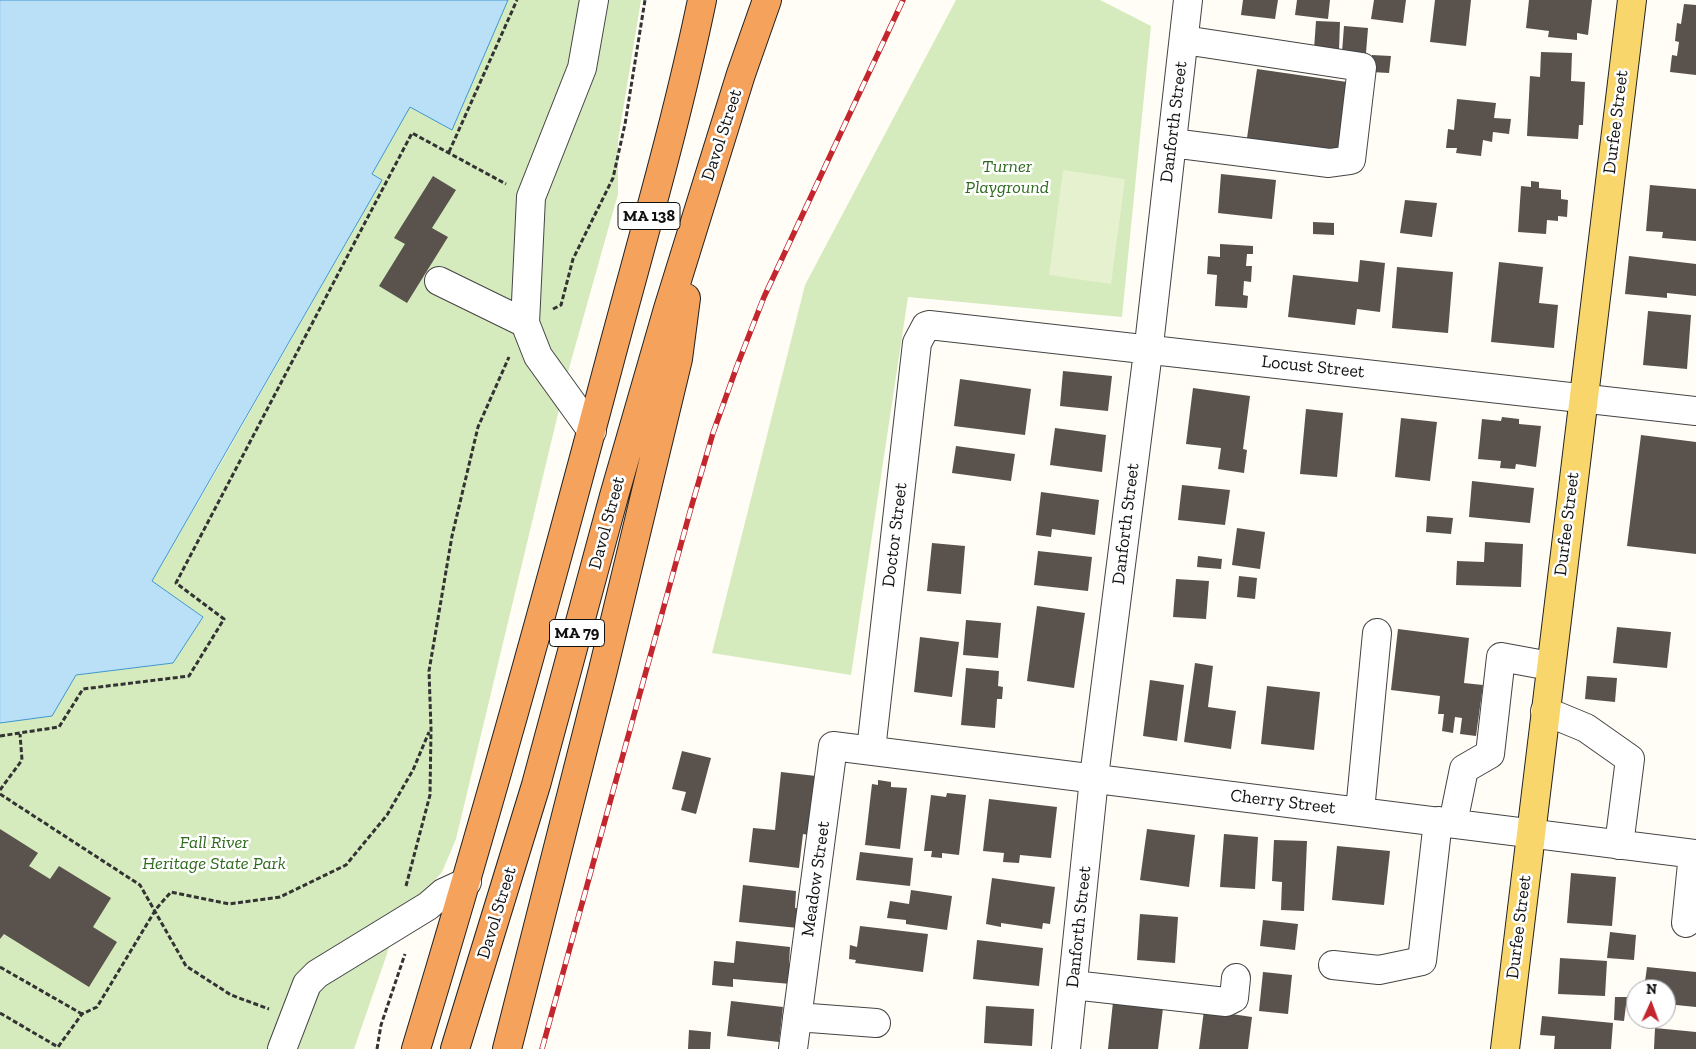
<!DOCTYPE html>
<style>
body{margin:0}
#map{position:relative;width:1696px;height:1049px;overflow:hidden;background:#fffdf5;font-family:"Zilla Slab",serif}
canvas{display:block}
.north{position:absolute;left:1626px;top:979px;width:50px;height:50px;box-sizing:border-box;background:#fff;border:1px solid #a0a0a0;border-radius:50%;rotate:2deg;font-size:14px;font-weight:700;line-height:20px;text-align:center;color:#111}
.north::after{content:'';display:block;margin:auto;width:18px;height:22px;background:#c4262e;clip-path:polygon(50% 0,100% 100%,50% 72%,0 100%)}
</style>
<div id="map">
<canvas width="1696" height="1049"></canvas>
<div class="north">N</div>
</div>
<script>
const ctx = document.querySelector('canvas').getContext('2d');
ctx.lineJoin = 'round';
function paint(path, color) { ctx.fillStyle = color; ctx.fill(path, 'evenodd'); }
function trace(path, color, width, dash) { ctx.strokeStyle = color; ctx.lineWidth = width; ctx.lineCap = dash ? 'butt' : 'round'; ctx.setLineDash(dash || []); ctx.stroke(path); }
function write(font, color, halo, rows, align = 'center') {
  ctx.font = font + ' "Zilla Slab",serif'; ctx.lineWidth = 5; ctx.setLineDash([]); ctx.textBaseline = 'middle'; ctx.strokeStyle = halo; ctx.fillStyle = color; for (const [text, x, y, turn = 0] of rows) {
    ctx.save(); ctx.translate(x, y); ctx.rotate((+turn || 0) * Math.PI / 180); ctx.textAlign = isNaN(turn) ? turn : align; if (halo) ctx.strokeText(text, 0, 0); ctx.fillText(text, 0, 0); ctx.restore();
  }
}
const green = new Path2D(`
 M508 0H641L618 141V194L568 372 456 839 442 872 398 922 354 1049H0V723L52 715 76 675 173 663 203 617 152 581 222 461 382 180 372 174 410 106 452 130Z
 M956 0H1100L1151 26 1122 317 908 297 851 675 712 653 805 285Z`);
const pitch = new Path2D(`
 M1063 170 1125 179 1111 284 1049 275Z`);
const water = new Path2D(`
 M0 0H508L452 130 410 107 372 174 382 180 152 581 203 617 173 663 76 675 52 716 0 723Z`);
const building = new Path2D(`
 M1243 0H1278L1275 19 1241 15Z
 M1297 0H1330L1328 19 1295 15Z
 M1374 0H1406L1403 23 1371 19Z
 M1435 0H1471L1466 46 1430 42Z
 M1529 0H1592L1588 35 1577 33V40L1548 37 1549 31 1526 28Z
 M1684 4 1696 5V75L1670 72 1672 55 1677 56 1679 42 1675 41 1677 23 1681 24Z
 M1316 21 1340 22 1339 50 1314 49Z
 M1344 26 1368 28 1366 53 1342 52Z
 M1541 52 1572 53 1571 81 1585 82 1583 125H1579L1578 139 1527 136 1530 76 1540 77Z
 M1372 55 1391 56 1389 73 1371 72Z
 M1257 69 1354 83 1344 145 1332 152 1247 138Z
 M1457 99 1496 103 1494 118 1511 119 1509 134 1493 132 1492 142 1483 140 1481 156 1456 153 1457 148H1446L1448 129 1454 130Z
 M1221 174 1276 180 1272 219 1218 213Z
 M433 176 456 190 432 228 448 237 407 303 379 286 405 244 394 238Z
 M1531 181 1539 182V188L1561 190V199L1568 200 1567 217 1558 216V221L1547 220 1546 234 1518 232 1521 186 1531 187Z
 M1650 185 1696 189V241L1662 238 1663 232 1646 231Z
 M1405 200 1437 203 1432 237 1400 233Z
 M1313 222 1334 223V235L1313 234Z
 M1220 244 1253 246V254H1247L1246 266H1252L1251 282 1244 281 1243 295 1248 296 1247 308 1215 306 1217 275 1207 274 1208 256 1220 257Z
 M1629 256 1696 264V296L1667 293V298L1625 294Z
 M1360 260 1385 263 1380 312 1357 309 1355 325 1288 317 1293 275 1358 282Z
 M1499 262 1543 267 1539 303 1558 305 1554 348 1491 342Z
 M1397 267 1453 272 1448 333 1392 328Z
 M1648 311 1691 315 1687 369 1643 365Z
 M1063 371 1112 376 1108 411 1060 406Z
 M960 379 1031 389 1025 435 954 426Z
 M1193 388 1250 396 1243 449 1247 450 1244 473 1218 469 1221 448 1186 444Z
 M1306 409 1343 413 1337 477 1300 474Z
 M1502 417 1519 419V424L1541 426 1536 467 1516 464 1515 469 1500 468 1501 461 1478 459 1482 419 1501 421Z
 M1401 418 1437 422 1430 481 1395 477Z
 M1055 428 1106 435 1102 472 1050 465Z
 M1641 435 1696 442V554L1627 546Z
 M956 446 1015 454 1011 481 952 473Z
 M1472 481 1534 488 1530 523 1469 517Z
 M1182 485 1230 490 1225 525 1178 520Z
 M1041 492 1099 500 1095 535 1052 529 1051 537 1036 535Z
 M1427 516 1453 518 1451 534 1426 532Z
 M1237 528 1265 532 1260 569 1232 565Z
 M1485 542 1523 544 1521 587 1456 585 1457 561 1484 562Z
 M932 543 965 546 961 594 927 591Z
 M1038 551 1092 557 1088 591 1034 585Z
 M1198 556 1222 559 1221 569 1197 567Z
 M1239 576 1257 578 1255 599 1237 597Z
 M1176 579 1209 581 1206 619 1173 617Z
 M1037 606 1085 613 1074 688 1027 681Z
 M966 620 1001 623 998 658 963 655Z
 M1617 627 1671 632 1667 668 1613 663Z
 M1398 629 1469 638 1464 683 1483 685 1476 736 1460 734 1462 718 1455 717 1453 733 1442 731 1444 714H1438L1440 696 1391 690Z
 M920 637 959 642 952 697 914 692Z
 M1195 663 1213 666 1208 707 1236 711 1231 749 1184 742Z
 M966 668 999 671 998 686 1003 687 1002 699H997L995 728 961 725Z
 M1587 676 1617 678 1615 702 1585 699Z
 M1150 680 1184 685 1177 741 1143 736Z
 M1267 686 1320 692 1314 750 1261 744Z
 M682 751 711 758 696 814 681 810 686 792 672 789Z
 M781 772 816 776 809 835 803 834 799 868 749 862 753 828 775 830Z
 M878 780 891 782V787L907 788 900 849 865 845 872 784 878 785Z
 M947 793 966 795 959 855 942 853V858L931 857 932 851H924L931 795 946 797Z
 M989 799 1057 807 1051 858 1020 855 1019 863 1003 862 1004 853 983 851Z
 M0 829 38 853 29 866 50 879 59 866 111 898 93 927 117 942 89 987 4 934 0 939Z
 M1147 829 1195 835 1189 887 1140 880Z
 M1224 834 1258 837 1255 889 1220 887Z
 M1274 840 1307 841 1304 911 1281 910 1282 882 1272 881Z
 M1337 846 1390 851 1384 905 1332 900Z
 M860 852 913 858 910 886 856 880Z
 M1571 873 1616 877 1612 926 1567 923Z
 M992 878 1055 887 1050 924 1043 923 1042 929 1001 923V927L986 924Z
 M743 885 796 891 795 908H800L798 928 739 922Z
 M911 890 952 896 947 930 906 924V920L887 918 890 901 909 904Z
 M1140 914 1178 917 1175 963 1137 960Z
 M1263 920 1298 924 1295 950 1260 946Z
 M860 926 928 934 923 972 855 963 856 960 849 959 850 945 857 947Z
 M1610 932 1636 935 1634 960 1607 958Z
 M977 940 1043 948 1039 986 973 979Z
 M736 941 790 947 789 965 793 966 791 984 733 979V987L712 985 714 961 734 963Z
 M1560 958 1607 961 1605 996 1558 994Z
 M1647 967 1696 972V1007L1666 1004V989H1663V983H1657L1656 989H1644Z
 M1263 972 1292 975 1288 1014 1259 1011Z
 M1615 997H1627L1624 1021 1614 1020Z
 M731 1001 783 1007 779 1042 727 1036Z
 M1113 1002 1163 1008 1158 1049H1108Z
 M986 1006 1034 1009 1032 1046 984 1043Z
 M1204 1010 1252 1017 1248 1049H1199Z
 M1542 1016 1613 1023 1611 1049H1554L1555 1036 1540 1035Z
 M1655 1028 1696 1032V1049H1654Z
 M689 1030 711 1032 710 1049H688Z`);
const path = new Path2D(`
 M449 152 517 0
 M553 309 561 305 573 259 613 178 625 124 645 0
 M0 736 59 727 83 689 189 676 224 619 176 583 412 133 506 184
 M0 790 22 760 20 734
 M0 794 140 885 186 966 231 995 269 1009
 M406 886 430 795 431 729 429 671 452 536 478 427 509 357
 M0 967 82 1014
 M0 1013 58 1047 82 1014 97 1007 156 909 171 892 229 904 280 897 346 865 387 815 413 770 429 732
 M377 1049 381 1025 405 954`);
const minor = new Path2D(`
 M1172 143 1329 163 1351 160 1362 67 1184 40
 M439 281 525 323
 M592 431 538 356 525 323 531 197 582 68 594 0
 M1545 711 1586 728 1630 759 1619 845
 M871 750 917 343 926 326 929 325 1696 411
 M1360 811 1377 633
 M1453 823 1464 769 1490 754 1501 657 1550 666
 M1686 923 1693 854
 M1333 965 1379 970 1422 961 1438 821
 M1073 985 1226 1002 1234 998 1236 978
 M797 1017 876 1023
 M282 1049 307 984 317 974 428 906 443 893 467 882
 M793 1049 833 746 1696 854
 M1066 1049 1095 769 1150 336 1188 0`);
const major = new Path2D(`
 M1505 1049 1632 0`);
const highway = new Path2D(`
 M416 1049C485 821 549 591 610 360 642 240 677 121 702 0
 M455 1049 536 785 614 496 668 309 741 74 767 0
 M507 1049 603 670 678 359 686 298`);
const rail = new Path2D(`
 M542 1049 691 508 713 433 737 366 764 297 903 0`);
const shields = [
 [649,216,62],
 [577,633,55]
];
const shieldNames = [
 ["MA 138",649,216],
 ["MA 79",577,633]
];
const streetNames = [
 ["Danforth Street",1174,122,-83],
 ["Durfee Street",1616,122,-83],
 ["Davol Street",722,135,-72],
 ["Locust Street",1313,367,6],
 ["Davol Street",607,523,-75],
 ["Danforth Street",1126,524,-83],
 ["Durfee Street",1567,524,-83],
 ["Doctor Street",895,535,-83],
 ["Cherry Street",1283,802,7],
 ["Meadow Street",816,879,-82],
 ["Davol Street",497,913,-73],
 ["Danforth Street",1079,927,-84],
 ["Durfee Street",1519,927,-83]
];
const parkNames = [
 ["Turner",1007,167],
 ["Playground",1007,188],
 ["Fall River",214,843],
 ["Heritage State Park",214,864]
];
paint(green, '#d5ebbd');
paint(pitch, '#e6f2cf');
paint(water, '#b9e0f7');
trace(water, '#3f96cf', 1);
paint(building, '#5a524d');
trace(minor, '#444', 30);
trace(major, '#222', 30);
trace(highway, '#222', 30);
trace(path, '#333', 3, [5, 2.5]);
trace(minor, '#fff', 28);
trace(major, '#f9d66b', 28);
trace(highway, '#f5a25d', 28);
trace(rail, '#c4262e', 5.5);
trace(rail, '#fff', 4, [11]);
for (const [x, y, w] of shields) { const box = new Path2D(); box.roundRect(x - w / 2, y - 13.5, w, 27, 4); ctx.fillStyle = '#fff'; ctx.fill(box); trace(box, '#111', 1); }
write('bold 16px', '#111', null, shieldNames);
write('18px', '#111', '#fff', streetNames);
write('italic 18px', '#2f6b1f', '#fff', parkNames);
</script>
